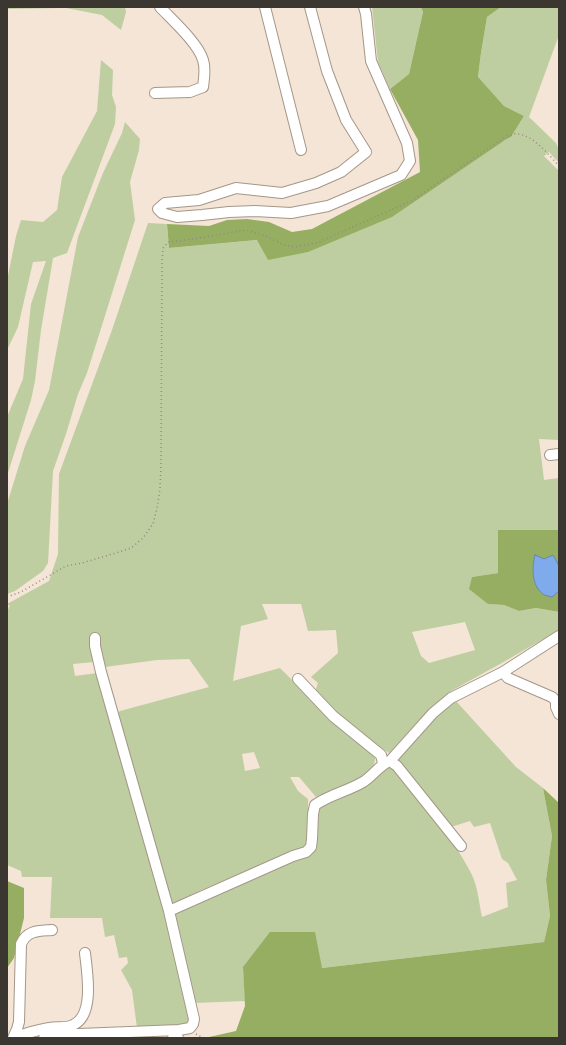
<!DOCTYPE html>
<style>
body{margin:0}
#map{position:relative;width:566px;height:1045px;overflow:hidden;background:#f4e5d6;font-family:Georgia,serif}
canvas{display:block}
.frame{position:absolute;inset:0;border:8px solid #3c3630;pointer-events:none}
</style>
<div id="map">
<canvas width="566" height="1045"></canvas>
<div class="frame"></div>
</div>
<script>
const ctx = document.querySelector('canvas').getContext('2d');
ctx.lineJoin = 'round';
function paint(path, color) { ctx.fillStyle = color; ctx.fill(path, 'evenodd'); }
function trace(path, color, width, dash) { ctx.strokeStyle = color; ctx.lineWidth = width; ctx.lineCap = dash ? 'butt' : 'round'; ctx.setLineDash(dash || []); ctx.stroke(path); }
const green = new Path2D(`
 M7 7H125L126 12 121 30 102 15 66 8 7 9Z
 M372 7H421L423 12 409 74 390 89 378 62Z
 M501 7H559V35L529 117 556 143 559 150V163L549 152 544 156 559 171V440L539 439 544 480 559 478V530H499L498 573 472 577 488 604 504 605 519 611 536 608 559 612V630L500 664 451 691 424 715 389 753 338 716 315 692 318 683 311 677 338 653 336 630 308 631 301 604H262L268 619 241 626 233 681 280 668 335 723 376 754C375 757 375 763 373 766 368 776 327 794 316 797L299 777H290L298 791 308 799V842L307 844 303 847 201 890 175 903 170 902 117 713 120 711 209 687 189 659 157 660 105 667 94 662 73 664 75 676 97 673 164 908 189 1018 188 1022 185 1025 137 1028 132 990 121 970 128 963 127 957 119 958 114 935 105 937 102 918H50L52 877H22L21 871 7 865V612L10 605H7V604L49 581 58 554 59 474 112 330 148 223 167 224 169 248 258 240 268 260 511 137 524 116 504 106 478 78 481 53 487 17ZM465 622 475 650 429 663 421 656 412 632ZM254 752 260 768 245 771 242 754Z
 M101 60 113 70 112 95 116 107 115 124 67 253 53 258 41 330 35 381 31 400 7 476V417L23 379 31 304 46 261 33 262 18 327 7 350V281L16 236 21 220 43 222 57 210 62 177 97 111Z
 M125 122 140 139 139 150 130 182 135 220 87 373 78 394 66 434 53 471 48 563 43 571 15 591 7 594V504L25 446 49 390 78 237 103 173 122 133Z
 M455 700 516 767 543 788 552 836 546 880 550 916 544 942 322 968 243 967 245 1001 194 1003 173 913 317 849V808L384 767H390L394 769C421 803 453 836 472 875 478 888 479 903 482 917L508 907 506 883 517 880 508 863 502 859 490 823 474 827 470 821 451 827 393 761 436 715Z`);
const forest = new Path2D(`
 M421 7H501L487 17 481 53 478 77 504 106 524 116 511 137 505 140 392 217 308 252 268 260 257 240 169 248 167 224 209 226 227 220 247 219 269 222 292 232 312 229 420 172 418 140 390 89 409 74 423 12Z
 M498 530H559V612L536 608 519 611 504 605 488 604 469 589 472 577 498 573Z
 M543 788 559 803V1038L209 1037 236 1031 245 1006 243 967 270 932H315L322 968 544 942 550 916 546 880 552 836Z
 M7 881 24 888V918L14 958 7 968Z`);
const water = new Path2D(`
 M535 555 544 559 553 555 559 566V591L552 597C550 596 545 596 543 594 531 585 532 567 535 555Z`);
const path = new Path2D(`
 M7 597 21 592 66 566 82 563 116 553 131 548 143 538 153 524 157 508 160 489 161 465 162 263 163 248 168 242 193 239 246 230 266 236 284 245 295 247 317 243 411 201 508 135C511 135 514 133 517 134 532 134 549 155 559 166
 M196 1034 203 1038`);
const minor = new Path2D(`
 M265 7 301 150
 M310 7 327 71 346 120 366 152 341 172 316 183 282 193 236 188 199 200 165 203 158 209 162 213 177 217 202 215 229 212 255 211 291 213 328 206 401 175 410 161 407 143 371 61 366 14 364 7
 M155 93 190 92 203 87C204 78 206 69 203 60 198 43 172 20 160 7
 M550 455 559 454
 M503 672 508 678 552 697 556 701V707L559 714
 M298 679 333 716 381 755 383 763
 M390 761 397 766 461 846
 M169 911 293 856 306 852 311 847 312 839 313 814 315 805C329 795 348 791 363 782 373 776 379 765 390 761L433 713 451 698 503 672 559 636
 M13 1038C24 1034 37 1030 49 1028 57 1026 65 1029 73 1025 95 1015 87 972 85 953
 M13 1038 17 1029 19 1022 21 944C27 930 39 931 52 930
 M44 1038 54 1035 179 1030 190 1028 193 1024 194 1019 169 911 101 672 95 646V638
 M173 1038H178`);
paint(green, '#becea1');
paint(forest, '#95ae62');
paint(water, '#7faaeb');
trace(water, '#6b87b3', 1);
trace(minor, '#a49789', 12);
trace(path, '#948a80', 1.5, [1, 3]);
trace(minor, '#fff', 10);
</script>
